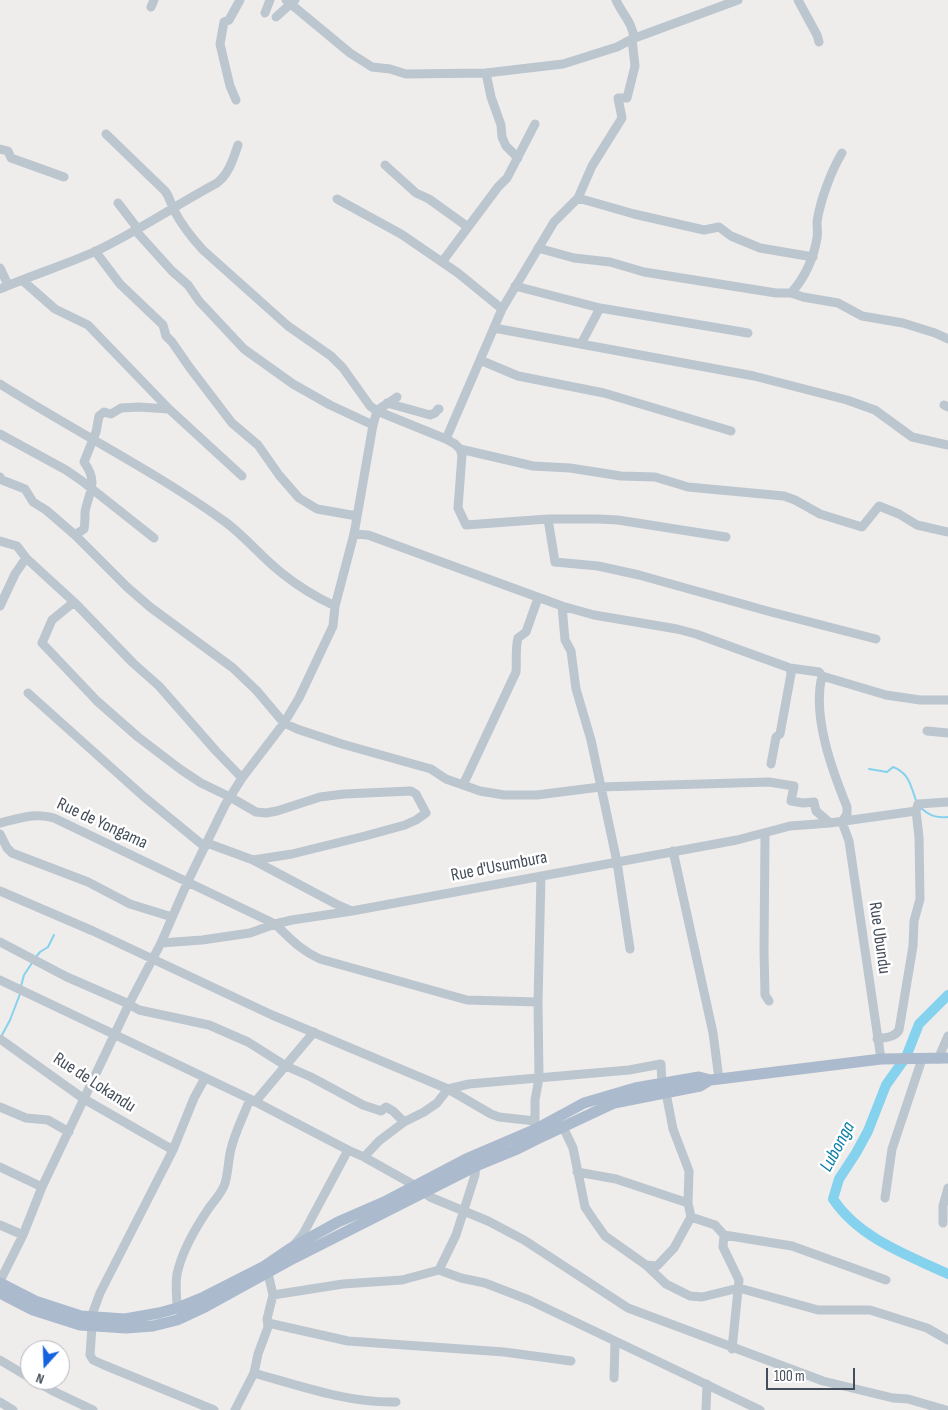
<!DOCTYPE html>
<style>
body{margin:0}
#map{position:relative;width:948px;height:1410px;overflow:hidden;background:#efecec;font-family:"Sofia Sans Condensed",sans-serif}
canvas{display:block}
.north{position:absolute;left:20px;top:1340px;width:50px;height:50px;box-sizing:border-box;background:#fff;border:1px solid #b4b8bd;border-radius:50%;rotate:200deg;font-size:14px;font-weight:700;line-height:20px;text-align:center;color:#444e5a}
.north::after{content:'';display:block;margin:auto;width:18px;height:22px;background:#1663df;clip-path:polygon(50% 0,100% 100%,50% 72%,0 100%)}
.scale{position:absolute;left:766px;top:1368px;width:89px;height:22px;box-sizing:border-box;border:2px solid #444e5a;border-top:0;padding-left:6px;font-size:15px;line-height:18px;white-space:nowrap;color:#444e5a;-webkit-text-stroke:4px #fff;paint-order:stroke}
</style>
<div id="map">
<canvas width="948" height="1410"></canvas>
<div class="north">N</div>
<div class="scale">100 m</div>
</div>
<script>
const ctx = document.querySelector('canvas').getContext('2d');
ctx.lineJoin = 'round';
function trace(path, color, width, dash) { ctx.strokeStyle = color; ctx.lineWidth = width; ctx.lineCap = dash ? 'butt' : 'round'; ctx.setLineDash(dash || []); ctx.stroke(path); }
function write(font, color, halo, rows, align = 'center') {
  ctx.font = font + ' "Sofia Sans Condensed",sans-serif'; ctx.lineWidth = 5; ctx.setLineDash([]); ctx.textBaseline = 'middle'; ctx.strokeStyle = halo; ctx.fillStyle = color; for (const [text, x, y, turn = 0] of rows) {
    ctx.save(); ctx.translate(x, y); ctx.rotate((+turn || 0) * Math.PI / 180); ctx.textAlign = isNaN(turn) ? turn : align; if (halo) ctx.strokeText(text, 0, 0); ctx.fillText(text, 0, 0); ctx.restore();
  }
}
const stream = new Path2D(`
 M869 769 887 772 893 767C910 773 911 788 917 803
 M921 808C930 816 936 818 948 817
 M35 958 40 952 48 947 54 935
 M21 986 24 975 32 963
 M2 1035 10 1020 20 994`);
const river = new Path2D(`
 M948 995 919 1024 906 1057 886 1085 868 1131 856 1153 839 1179 833 1199C859 1238 907 1255 948 1274`);
const minor = new Path2D(`
 M286 0 350 53 372 67 390 69 406 74 486 73 563 64 617 47 632 39 738 0
 M616 0C622 14 633 23 634 39
 M798 0 817 35 819 42
 M151 7 154 0
 M265 13 270 0
 M276 17 295 0
 M486 73 491 97 501 125 502 137 506 146 518 158
 M236 100 230 86 220 44 224 22 229 20 240 0
 M106 134 165 191C170 197 170 203 174 210 181 224 192 238 203 250L288 326 331 356 343 368 370 406 377 411C383 405 390 403 397 397
 M0 149 8 151 11 158 64 177
 M385 165 416 193 429 199 468 227
 M578 198 634 214 704 230 719 227 731 236 760 248 813 257
 M337 199 401 234 458 273 502 309
 M118 203 138 229
 M135 230 172 271 188 285 199 301 244 349 293 384 330 405 373 425
 M538 248 574 258 610 262 644 272 776 293H791L803 297 838 303 862 316 903 323 935 333 948 339
 M95 251 120 284 163 325 166 336 172 342 190 368 232 423 258 445 279 475 299 498 317 509 357 516
 M442 262 498 187 507 178 535 124
 M0 268 8 285
 M22 280 55 309 88 325 169 409 242 476
 M515 286 600 308
 M0 289C32 275 65 265 96 251 138 231 176 205 217 183 229 174 233 159 238 145
 M791 293C805 278 814 257 817 238 818 232 817 227 817 222 820 201 831 171 842 153
 M494 328 754 376 847 400 875 410 912 437 948 445
 M581 344 600 308 748 333
 M480 360 518 376 604 393 731 431
 M0 384C74 431 153 470 224 521 245 536 262 558 283 574 299 587 316 597 335 606
 M387 403 430 415 435 413 438 409H439
 M944 405 948 407
 M0 434 66 470 82 481 154 538
 M446 439 502 309 554 222 578 198 592 166 622 118 618 98H627L635 66 632 39
 M460 449 462 455 458 508 466 525 548 519H598L618 520 726 537
 M0 477 2 480 25 489 33 502 46 510 75 535 127 587 150 607 233 668 257 691 284 723 297 729 342 744 431 769 446 779 480 791 504 795H537L600 787 769 782 794 786 791 801 803 803 814 802 816 811 830 823
 M548 519 555 562 598 566 639 575 771 612 876 639
 M354 534 368 535 562 606 594 615 677 629 696 634 790 668 819 672 822 676 886 695 920 700H948
 M75 535 84 529C85 524 85 518 85 512 89 491 99 483 84 462L96 432 99 416 104 412 111 414 121 408 139 407 169 409
 M0 541 17 546 26 558 74 602 133 663 159 686 216 751 242 778
 M74 602 52 620 42 643 97 701 138 737 180 769 201 783 230 797 256 812 266 813 277 811 320 797 344 794 411 791 416 794 426 813 416 820 405 825 365 836 292 854 253 860
 M0 606 15 574 26 558
 M562 606 565 640 571 651 576 689 591 740 617 862 630 949
 M822 676C812 716 832 770 847 807V814L842 822
 M28 693 143 796 205 847
 M927 731 948 733
 M771 764 776 737 780 734 791 674 790 668
 M463 785 516 672C517 660 515 650 518 638L526 632 538 598
 M842 822 849 841 881 1059
 M0 823C18 819 35 812 54 818L275 924C291 939 300 950 320 959L467 1000 538 1002
 M0 834 7 848 12 853 88 882 130 904 172 917
 M765 834 764 951 765 995 769 1001
 M207 843 253 860 336 904 352 911
 M673 851 713 1033 719 1079
 M0 891 93 931 272 1015 448 1089 491 1114 499 1117 535 1121
 M0 942 67 977 129 1004 139 1010 209 1025 248 1042 286 1066 311 1077 363 1105 381 1111 386 1107 393 1111 404 1122
 M161 943 202 940 250 933 275 924 292 920 352 911 737 840 790 826 830 823 916 811
 M0 980 250 1099 348 1150 364 1157 414 1185 430 1197 488 1221 524 1240 628 1308 823 1381 893 1398 908 1399 946 1410
 M0 1039 84 1099 173 1150
 M877 1039C886 1037 894 1038 899 1030L913 946 914 921 920 899 919 837 916 811 918 804 948 802
 M938 1059 948 1036
 M205 1078 194 1098 173 1150 100 1293 93 1312 90 1355 93 1360 104 1365 214 1410
 M255 1102 314 1032
 M0 1107 26 1118 48 1120 69 1132
 M535 1125V1100L539 1078 538 1002 541 876
 M364 1157 379 1141 404 1122 424 1112 437 1103 448 1089 469 1084 629 1070 661 1064 662 1084 666 1093 673 1129 689 1171 688 1203 691 1217 674 1248 657 1266 646 1265 605 1236 593 1219 585 1207 573 1148 563 1127
 M0 1167 42 1187
 M577 1172 616 1179 688 1203
 M885 1198 892 1149 922 1059
 M691 1217 715 1225 724 1235 792 1246 886 1280
 M943 1223V1206L948 1188
 M0 1225 23 1235
 M724 1235 723 1247 739 1280 732 1349
 M294 1245 303 1234 348 1150
 M646 1265 666 1284 690 1296 702 1297 739 1288 818 1310H870L927 1328 948 1340
 M439 1270 456 1235 475 1175 476 1166
 M0 1281 23 1235 42 1187 129 1004 161 943 188 881 225 805 242 778 284 723 299 698 333 626 335 606 354 534 373 425 377 411 446 439 455 444 460 449 533 466 570 468 621 476 655 477 688 487 784 496 795 500 820 514 862 527 879 506 899 514 917 525 948 532
 M273 1295 343 1284 402 1280 439 1270 461 1278 485 1283 529 1300 760 1410
 M177 1308C177 1297 175 1285 177 1274 182 1251 196 1227 209 1208 214 1201 220 1195 224 1186 228 1178 228 1160 231 1149 235 1132 244 1115 250 1099
 M268 1323 348 1341 504 1352 571 1361
 M0 1360 30 1378
 M254 1373C300 1386 348 1403 396 1402
 M614 1378 615 1342
 M34 1380 55 1392 93 1410
 M0 1402 13 1410
 M235 1410 254 1373 258 1354 268 1327 267 1319 273 1295 268 1273 264 1267
 M706 1410 707 1384`);
const major = new Path2D(`
 M0 1283 35 1301 81 1316 125 1319 159 1313 177 1308 204 1297 263 1267 291 1248 338 1222 384 1202 466 1159 536 1129 584 1103 635 1088 699 1077 710 1080
 M0 1293 33 1310 80 1325 126 1328 153 1326 177 1320 205 1307 294 1258 476 1166 515 1150 537 1139 614 1103 700 1086 710 1080 719 1079 881 1059 948 1058`);
const streetNames = [
 ["Rue de Yongama",102,824,25],
 ["Rue d'Usumbura",499,867,-11],
 ["Rue Ubundu",879,938,82],
 ["Rue de Lokandu",94,1083,33]
];
const waterNames = [
 ["Lubonga",838,1147,-62]
];
trace(stream, '#84d2ed', 2);
trace(river, '#84d2ed', 10);
trace(minor, '#bcc6cf', 9);
trace(major, '#abbacc', 11);
write('18px', '#444e5a', '#fff', streetNames);
write('italic 19px', '#0a7ea7', '#fff', waterNames);
</script>
